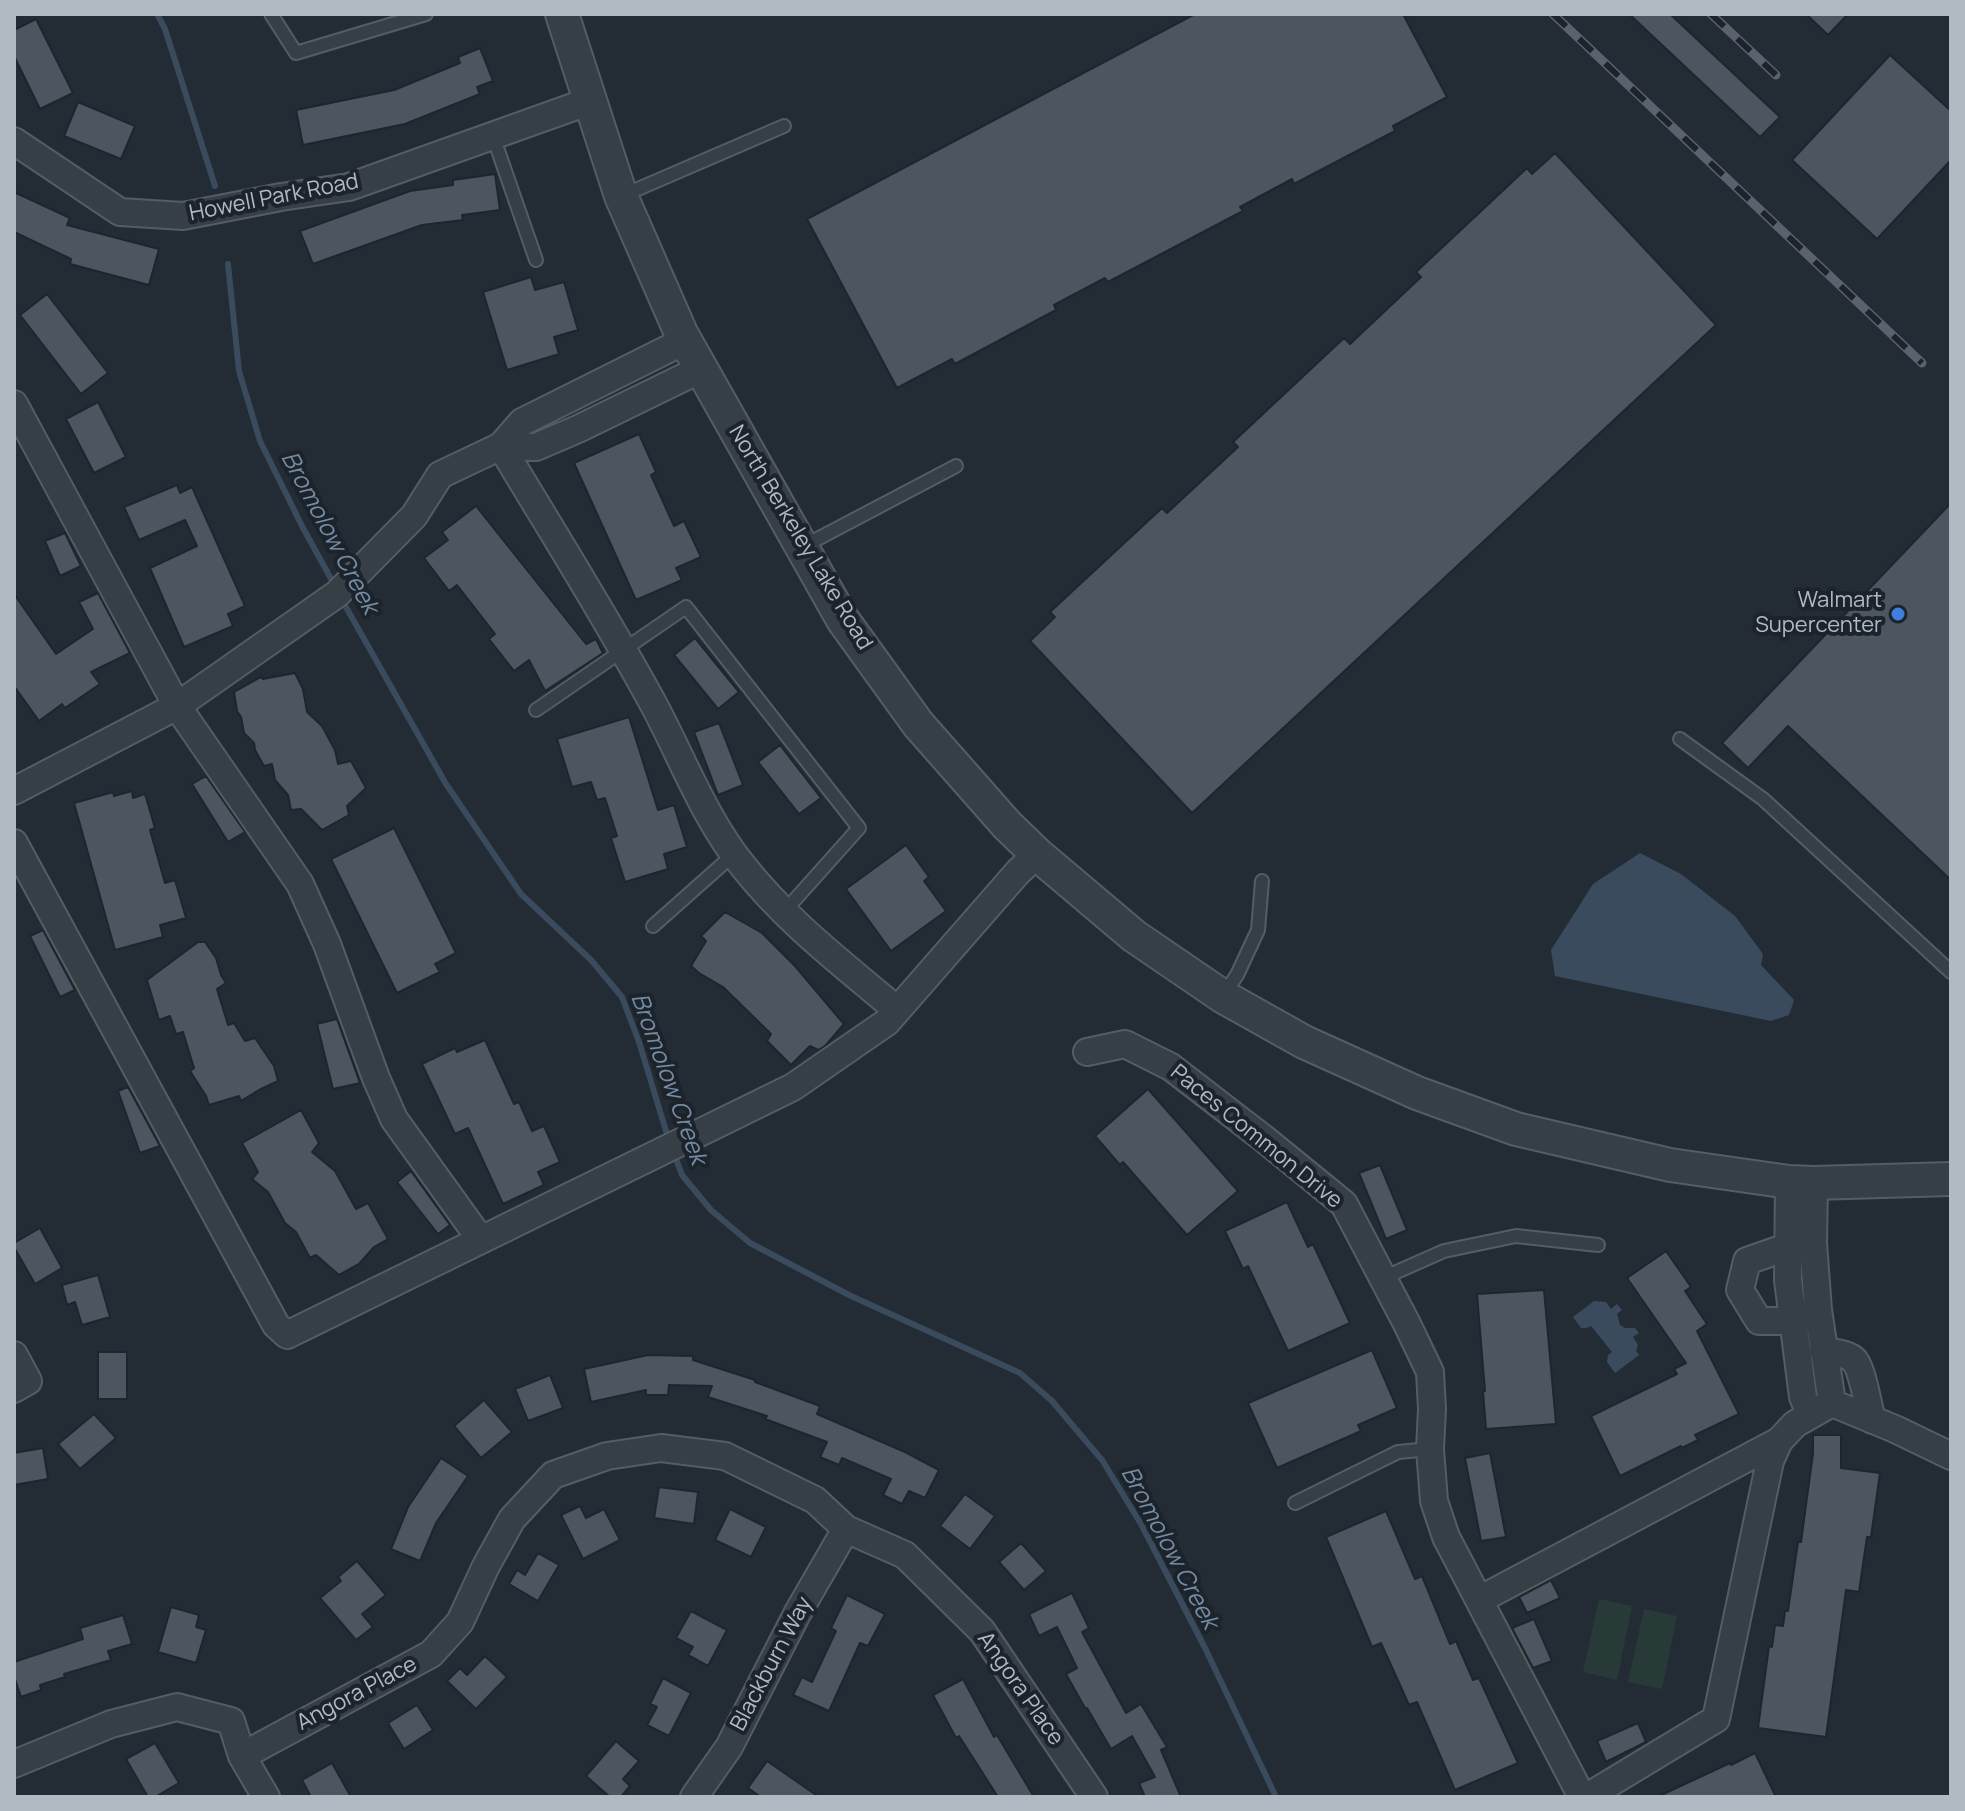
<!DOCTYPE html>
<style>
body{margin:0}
#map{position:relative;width:1965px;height:1811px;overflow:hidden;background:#232c35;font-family:Manrope,sans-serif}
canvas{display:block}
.frame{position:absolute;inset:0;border:16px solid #b1b9c2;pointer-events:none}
</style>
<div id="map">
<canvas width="1965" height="1811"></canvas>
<div class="frame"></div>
</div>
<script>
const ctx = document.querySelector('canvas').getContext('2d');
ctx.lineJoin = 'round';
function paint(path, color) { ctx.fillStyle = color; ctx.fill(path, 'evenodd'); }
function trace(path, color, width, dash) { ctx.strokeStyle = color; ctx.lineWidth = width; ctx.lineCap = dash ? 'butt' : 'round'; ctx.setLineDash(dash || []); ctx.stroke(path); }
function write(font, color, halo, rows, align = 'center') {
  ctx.font = font + ' Manrope,sans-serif'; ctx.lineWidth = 8; ctx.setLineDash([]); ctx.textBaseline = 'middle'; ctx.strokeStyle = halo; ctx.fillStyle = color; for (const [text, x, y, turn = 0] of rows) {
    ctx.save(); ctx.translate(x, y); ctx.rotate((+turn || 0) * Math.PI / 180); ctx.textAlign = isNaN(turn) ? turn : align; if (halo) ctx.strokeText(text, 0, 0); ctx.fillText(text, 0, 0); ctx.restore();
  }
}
const green = new Path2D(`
 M1599 1599 1632 1606 1617 1680 1583 1672Z
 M1644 1609 1677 1616 1662 1689 1628 1682Z`);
const water = new Path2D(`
 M1640 853 1681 874 1735 916 1763 954 1761 965 1794 1000 1789 1015 1771 1021 1555 976 1551 950 1593 884Z
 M1594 1301 1606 1302 1611 1309 1617 1304 1622 1310 1617 1314 1620 1325 1625 1328H1635L1639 1333 1633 1337 1638 1345 1636 1351 1639 1355 1615 1373 1607 1362 1608 1355 1612 1352 1591 1326 1587 1328H1581L1573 1317Z`);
const stream = new Path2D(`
 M157 14 165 29 215 186
 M228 264 239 371 260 441 303 528 335 586
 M342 600 446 784 521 894 591 960 622 997 639 1042 669 1141
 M673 1151 682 1175 711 1210 750 1243 851 1296 1020 1373 1052 1401 1102 1460 1141 1524 1205 1648 1276 1797`);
const building = new Path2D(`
 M1195 14H1403L1447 97 1393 126 1395 131 1294 184 1292 179 1240 207 1243 211 1108 282 1105 278 1054 305 1056 310 955 364 952 359 897 388 807 219Z
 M1629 14H1670L1780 117 1760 137Z
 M1806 14H1848L1828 35Z
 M36 19 73 93 40 109 14 56V30Z
 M480 48 493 81 477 87 480 94 405 124 303 145 296 110 394 90 460 63 458 57Z
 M1890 55 1951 111V160L1877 239 1792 160Z
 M78 102 135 126 121 159 64 136Z
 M1555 153 1716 325 1192 813 1030 641 1055 617 1050 612 1162 508 1167 513 1238 447 1233 442 1344 338 1350 344 1421 277 1416 272 1527 168 1532 174Z
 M495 174 500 210 462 215 463 220 422 225 313 264 300 231 410 191 453 185V180Z
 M14 192 70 218 67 225 159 249 149 285 70 264 71 259 14 232Z
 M531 277 535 290 564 282 578 330 554 337 559 354 507 370 483 292Z
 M47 294 108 373 81 394 20 315Z
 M98 402 126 457 94 473 66 419Z
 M639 434 656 472 651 475 674 526 684 521 701 557 676 568 682 580 636 600 574 463Z
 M177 485 180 493 192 487 245 606 228 614 233 626 184 647 150 568 197 546 185 520 139 540 124 507Z
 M1951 503V880L1788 726 1748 768 1722 743Z
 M476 506 586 644 596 639 603 653 545 691 529 660 514 671 489 639 495 634 457 585 449 591 424 558 448 540 442 532Z
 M65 533 81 566 60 576 45 541Z
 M98 593 130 653 91 672 100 684 65 708 62 704 39 721 14 686V594L56 654 93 629 79 602Z
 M695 638 739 692 718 709 674 655Z
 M295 673 303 689 307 712 322 726 335 750 338 764 351 761 366 788 347 806 349 815 322 830 301 809 291 810 288 795 275 780 272 764 264 766 255 750 254 743 244 733 241 717 237 711 234 692 261 677 263 679Z
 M629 717 658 810 674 805 687 847 664 854 668 869 625 882 611 838 617 836 605 798 597 800 591 782 572 787 557 739Z
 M719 723 743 785 718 795 694 732Z
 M780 745 821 798 799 814 758 762Z
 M206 776 245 832 228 842 192 784Z
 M132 791 133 798 145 794 155 828 150 830 165 883 175 880 186 918 160 925 163 937 115 950 74 803 113 792 114 796Z
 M394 828 456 953 435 964 440 972 397 993 331 859Z
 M906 845 929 877 924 881 946 911 891 951 846 889Z
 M725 912 762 933 795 966 844 1024 825 1046 818 1050 810 1046 791 1065 767 1041 771 1034 723 987 699 973 691 966 706 941 701 936Z
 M43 930 75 990 60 997 30 936Z
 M198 942H205L216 958 221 975 226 983 217 989 228 1025 234 1023 245 1041 255 1038 274 1066 278 1081 259 1090 241 1101 239 1096 209 1105 206 1096 190 1071 194 1068 183 1032 176 1034 170 1016 159 1020 147 980Z
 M337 1019 360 1083 333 1089 317 1024Z
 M485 1040 514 1104 519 1102 532 1131 544 1126 560 1162 538 1172 544 1185 503 1204 468 1128 455 1134 422 1064 455 1048 457 1052Z
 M128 1087 160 1146 140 1153 118 1091Z
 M1148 1089 1238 1191 1187 1235 1123 1162 1120 1165 1095 1136Z
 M301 1110 319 1143 312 1152 335 1171 356 1209 368 1203 388 1239 374 1247 359 1264 339 1275 316 1255 310 1258 296 1232 285 1223 268 1192 252 1179 258 1172 242 1143Z
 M1380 1165 1407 1230 1386 1239 1359 1173Z
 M411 1171 450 1225 438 1234 397 1182Z
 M1287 1202 1308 1247 1313 1244 1350 1323 1288 1351 1248 1266 1243 1269 1225 1231Z
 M40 1228 62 1268 35 1284 14 1247V1243Z
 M1666 1251 1691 1287 1685 1291 1707 1324 1697 1331 1739 1414 1695 1435 1698 1440 1682 1448 1681 1446 1620 1476 1591 1416 1677 1374 1674 1369 1686 1363 1627 1278Z
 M98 1275 110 1317 82 1325 75 1302 67 1305 62 1285Z
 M1544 1290 1556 1424 1486 1429 1483 1391H1485L1477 1294Z
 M1372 1350 1397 1408 1358 1425 1361 1431 1277 1468 1248 1403Z
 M98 1352H127V1399H98Z
 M648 1355 693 1356V1360L755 1380V1382L820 1406 817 1414 905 1452 939 1470 925 1498 909 1491 902 1504 883 1495 891 1479 842 1458 839 1465 820 1457 827 1442 765 1419 767 1416 708 1397 712 1386 669 1385 668 1395H646V1390L591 1402 584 1369Z
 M550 1375 563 1408 528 1421 515 1389Z
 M484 1400 512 1432 481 1458 454 1426Z
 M94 1414 116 1438 80 1469 58 1444Z
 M1813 1435H1841V1468L1880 1473 1871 1537H1867L1859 1592 1846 1590 1826 1737 1758 1728 1769 1646 1772 1647 1775 1625 1783 1626 1785 1611H1788L1798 1542H1801L1813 1453Z
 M43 1448 48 1479 14 1485V1453Z
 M1490 1453 1506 1537 1481 1541 1465 1458Z
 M441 1458 468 1476 436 1523 420 1561 391 1549 408 1507Z
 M659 1487 698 1492 694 1524 654 1518Z
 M965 1494 995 1516 970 1549 940 1526Z
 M580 1506 586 1518 604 1509 620 1540 583 1559 561 1515Z
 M730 1509 766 1527 751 1557 715 1540Z
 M1386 1511 1415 1579 1422 1576 1450 1644 1456 1641 1473 1680 1479 1678 1518 1763 1455 1790 1417 1702 1409 1705 1381 1643 1372 1647 1326 1537Z
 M1021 1543 1046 1571 1024 1590 999 1562Z
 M538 1553 559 1565 538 1601 509 1584 517 1570 525 1575Z
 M357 1561 386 1595 362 1614 373 1627 356 1640 320 1598 341 1581 338 1577Z
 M1551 1580 1560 1598 1527 1613 1519 1597Z
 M1072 1593 1089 1628 1082 1632 1126 1713 1141 1704 1167 1747 1161 1750 1181 1797H1145L1139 1783 1155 1777 1132 1736 1111 1749 1087 1708H1085L1066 1674 1077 1668 1057 1627 1039 1636 1029 1614Z
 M847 1595 885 1614 868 1646 860 1643 829 1711 793 1695 802 1677 812 1682 836 1631 831 1628Z
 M171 1607 199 1615 196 1627 206 1630 196 1663 158 1652Z
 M691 1611 727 1630 708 1666 688 1655 693 1647 676 1638Z
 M123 1615 132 1644 108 1651 111 1660 64 1674 65 1677 40 1685 41 1690 21 1697 14 1676V1662L83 1639 80 1628Z
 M1534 1619 1552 1661 1533 1668 1512 1628Z
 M485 1656 507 1677 476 1709 447 1681 460 1668 467 1675Z
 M663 1678 691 1693 669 1736 647 1725 657 1707 650 1704Z
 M963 1679 994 1737 997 1735 1034 1797H998L959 1736 956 1738 933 1695Z
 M417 1705 433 1730 404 1749 388 1723Z
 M1638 1723 1646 1742 1606 1762 1597 1741Z
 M616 1741 639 1761 623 1779 630 1786 621 1797H610L586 1776Z
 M155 1743 179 1783 155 1797H148L126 1759Z
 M1755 1753 1776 1797H1657L1730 1763 1731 1765Z
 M767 1761 819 1797H761L748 1788Z
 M332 1763 351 1797H311L302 1780Z`);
const service = new Path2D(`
 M271 14 296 53 426 14
 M493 136 536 260
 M624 195 784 126
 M804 546 956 466
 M536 710 686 607 859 828 783 913
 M1680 739 1763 799 1951 972
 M653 926 734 854
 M1224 994 1237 975 1258 930 1262 881
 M1383 1278 1444 1251 1516 1236 1598 1245
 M1295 1503 1398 1452 1430 1449`);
const minor = new Path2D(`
 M14 141 120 212 183 216 281 197 349 187 590 101
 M14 404 177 706 300 884 327 944 376 1078 394 1119 481 1240
 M501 446C553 533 607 618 655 707 683 760 705 819 743 866 787 922 844 965 897 1010
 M501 446 536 447 578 429 701 369
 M14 791 177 706 337 594 414 516 440 475 501 446 522 422 686 340
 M14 843 276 1325 287 1335 793 1087 887 1022 1018 872 1037 854
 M1087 1052 1125 1044 1171 1067 1263 1138 1344 1204 1407 1324 1430 1372 1432 1409 1430 1449 1434 1501 1446 1537 1582 1797
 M1789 1182 1788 1280 1803 1397 1811 1415
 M1814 1183 1813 1243 1818 1310 1832 1403
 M1801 1245 1787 1247 1747 1261 1740 1290 1759 1321H1793L1808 1315
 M1823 1351C1833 1353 1848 1353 1855 1361 1863 1372 1868 1406 1872 1420
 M14 1355 28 1381 14 1389
 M1832 1403 1895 1429 1951 1456
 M1479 1600 1779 1441 1795 1424 1832 1403
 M242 1756 431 1654 460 1622 486 1566 512 1519 553 1475 607 1456 661 1448 725 1456 815 1500 846 1529 905 1555 982 1631 1094 1797
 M14 1764 111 1724 177 1707 231 1721 242 1756 266 1797
 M694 1797 729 1747 797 1614 846 1529
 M1587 1797 1716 1719 1770 1461 1779 1441`);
const tertiary = new Path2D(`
 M562 14 621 196 681 333 843 620 918 724 1007 825 1037 854 1134 936 1222 996 1304 1042 1417 1093 1516 1129 1670 1165 1789 1182 1814 1183 1951 1179`);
const rail = new Path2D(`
 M1553 14 1922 363
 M1711 14 1776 75`);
const markers = [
 [1898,614,8,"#3f7fe0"]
];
const streetNames = [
 ["Howell Park Road",274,198,-11],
 ["North Berkeley Lake Road",800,538,59],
 ["Paces Common Drive",1256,1137,39],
 ["Blackburn Way",772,1664,-62],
 ["Angora Place",1020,1689,55],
 ["Angora Place",357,1694,-28]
];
const poiNames = [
 ["Walmart",1882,601],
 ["Supercenter",1882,626]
];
const waterNames = [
 ["Bromolow Creek",329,533,62],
 ["Bromolow Creek",668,1079,70],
 ["Bromolow Creek",1169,1548,62]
];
paint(green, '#283a38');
paint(water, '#3a4b5d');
trace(stream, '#3a4b5d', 6);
paint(building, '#4c5661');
trace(building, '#1e252d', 2);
trace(service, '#545c64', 16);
trace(minor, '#545c64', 30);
trace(tertiary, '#545c64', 36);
trace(service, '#363e46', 12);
trace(minor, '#363e46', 26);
trace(tertiary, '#363e46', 32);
trace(rail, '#59626d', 9);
trace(rail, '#1c232b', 6, [18]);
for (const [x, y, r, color] of markers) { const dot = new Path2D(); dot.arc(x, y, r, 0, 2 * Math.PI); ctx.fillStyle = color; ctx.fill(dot); trace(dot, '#1c232b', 3); }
write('22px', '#b1b9c2', '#1c232b', streetNames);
write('22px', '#b1b9c2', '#1c232b', poiNames, 'right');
write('italic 24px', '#758ba3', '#1c232b', waterNames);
</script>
